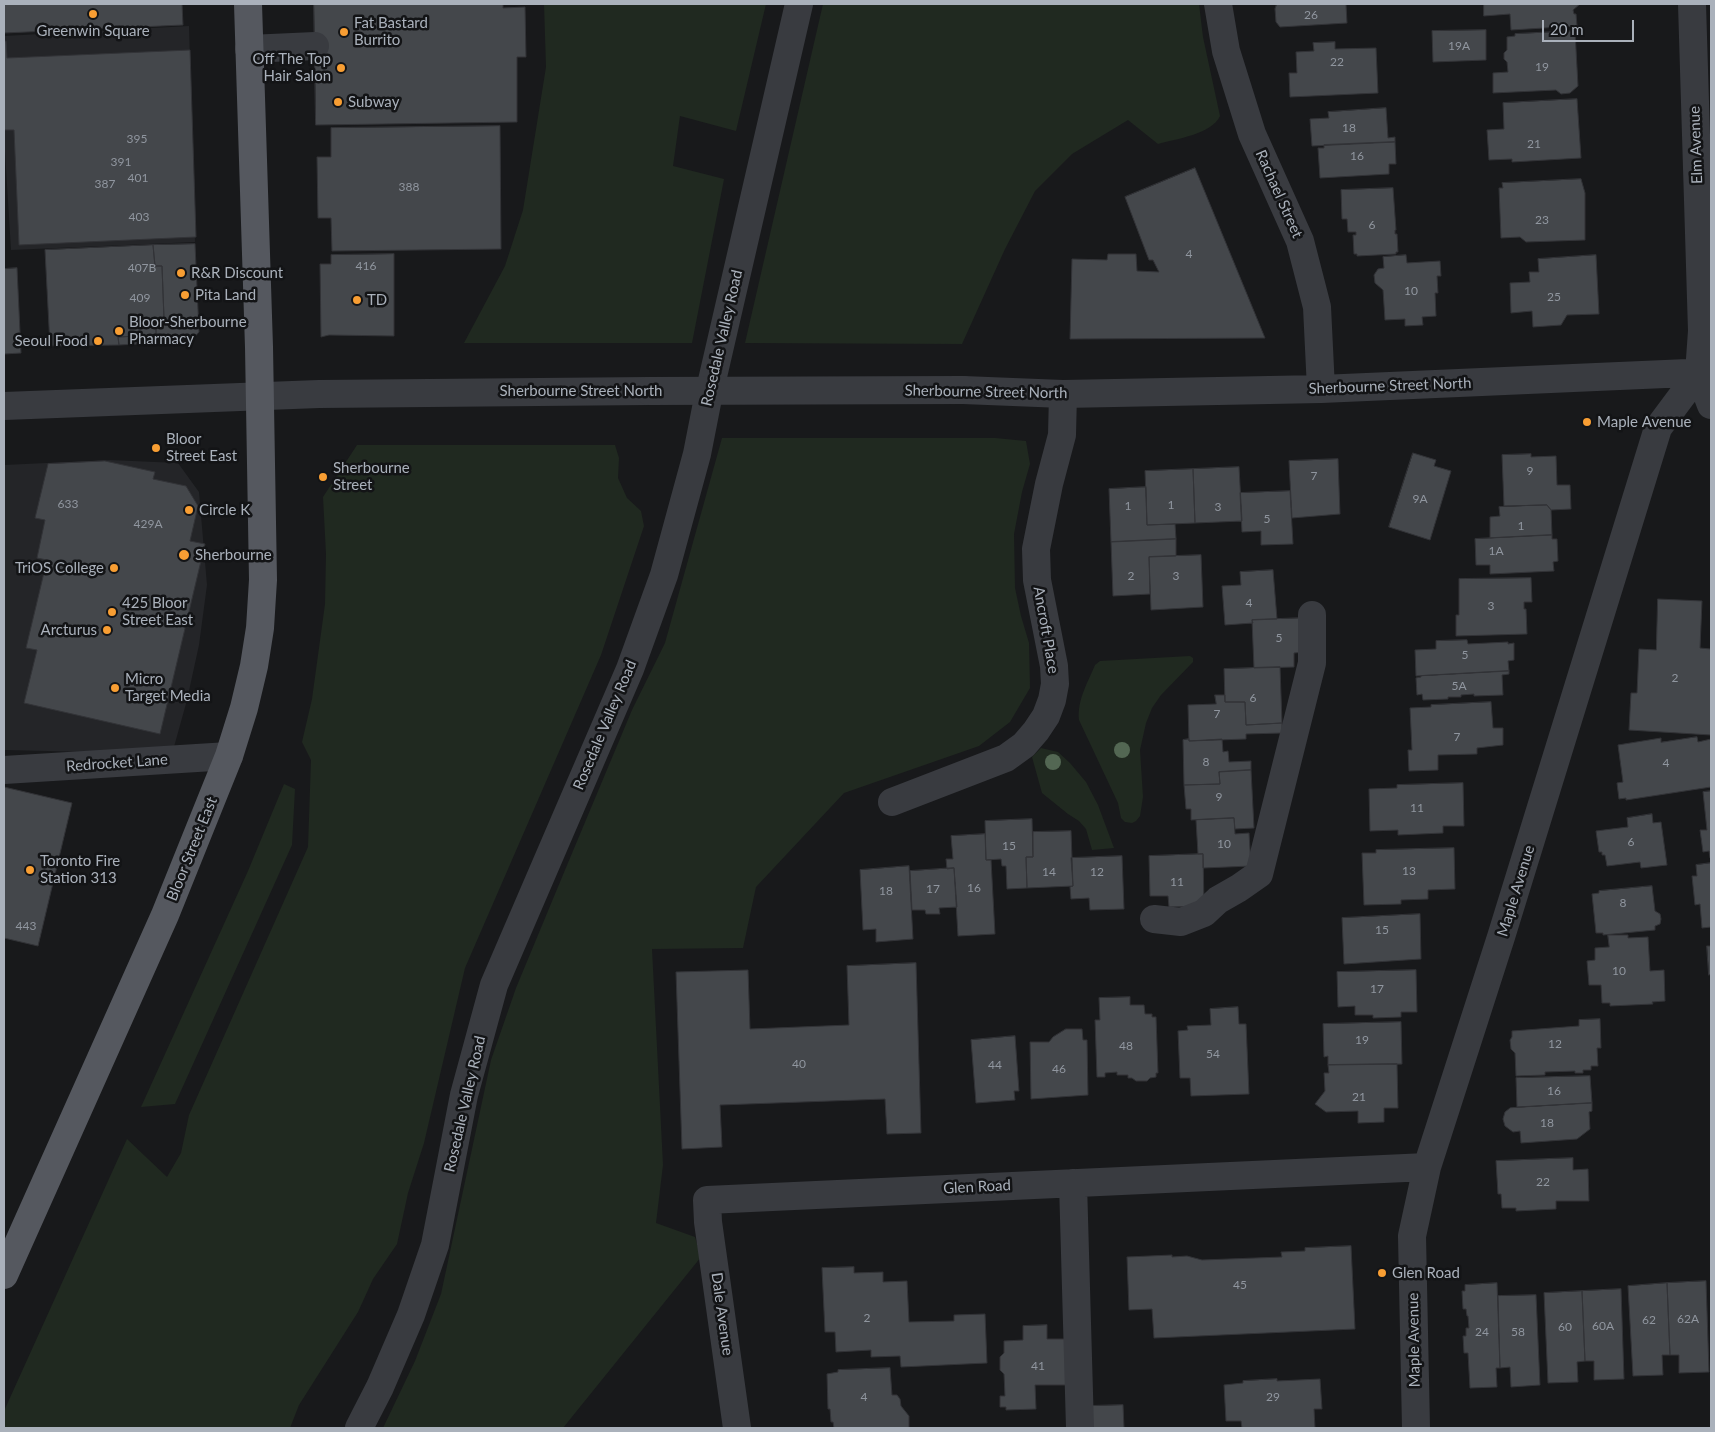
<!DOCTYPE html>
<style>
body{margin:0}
#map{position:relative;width:1715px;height:1432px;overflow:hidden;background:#18191b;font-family:Lato,sans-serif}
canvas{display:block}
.frame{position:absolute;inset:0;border:5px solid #aab1bb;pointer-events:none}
.scale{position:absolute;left:1542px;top:20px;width:92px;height:22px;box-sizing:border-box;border:2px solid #aab1bb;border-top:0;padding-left:6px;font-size:15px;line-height:18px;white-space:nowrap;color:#aab1bb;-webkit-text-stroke:4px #131416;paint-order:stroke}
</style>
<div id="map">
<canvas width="1715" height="1432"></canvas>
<div class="frame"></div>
<div class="scale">20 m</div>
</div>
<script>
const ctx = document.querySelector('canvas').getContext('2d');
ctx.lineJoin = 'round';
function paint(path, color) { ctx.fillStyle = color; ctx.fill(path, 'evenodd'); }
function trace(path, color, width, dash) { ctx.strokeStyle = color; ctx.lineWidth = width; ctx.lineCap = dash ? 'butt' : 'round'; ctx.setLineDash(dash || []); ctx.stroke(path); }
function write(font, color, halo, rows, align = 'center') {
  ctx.font = font + ' Lato,sans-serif'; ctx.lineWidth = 5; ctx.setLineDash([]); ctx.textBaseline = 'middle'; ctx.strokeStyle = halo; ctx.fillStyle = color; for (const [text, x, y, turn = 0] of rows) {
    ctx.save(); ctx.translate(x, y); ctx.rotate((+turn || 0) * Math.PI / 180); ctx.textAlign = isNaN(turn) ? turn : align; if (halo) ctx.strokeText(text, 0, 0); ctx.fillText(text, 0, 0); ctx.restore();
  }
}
const built = new Path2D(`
 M189 26 195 242 11 250 4 136V36Z
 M110 460 178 463 199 492 207 585 199 645 187 700 172 754 5 750 4 465Z`);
const green = new Path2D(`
 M544 4H766L736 131 680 116 673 166 724 179 692 343H464L505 266 523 210 546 67Z
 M823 4H1199L1203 37 1220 116C1212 134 1176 139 1158 144L1128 120 1072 154 1035 191 1005 249 962 344 745 343Z
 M722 438H995L1026 441 1030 464 1022 492 1014 534 1015 588 1021 616 1029 643 1030 688 1010 722 979 746 844 793 756 887 743 948 652 949 663 1165 656 1223 695 1237 701 1257 563 1428H383L415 1361 441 1294 491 1060 516 988 565 870 632 710 665 643Z
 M357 445H615L619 458 618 478 627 498 641 511 644 526 601 655 465 968 424 1143 408 1193 397 1244 373 1279 358 1312 299 1405 290 1428H4V1411L127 1139 167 1177 181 1153 189 1115 308 847 311 760 302 742 312 699 325 604 326 554 323 497Z
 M1190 656 1193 658V662L1161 695 1152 708 1146 723 1140 750 1143 797 1140 816 1136 821 1132 823 1125 822 1121 818 1118 803 1079 720C1077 700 1088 682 1095 665L1100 661Z
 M1041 748 1058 752 1070 763 1086 782 1098 805 1114 848 1092 850 1086 829 1079 821 1068 814 1042 793 1032 757Z
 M284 784 295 789 292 845 175 1104 141 1107 248 871Z`);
const building = new Path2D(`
 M4 4H182L183 25 4 33Z
 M314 4H503V8L525 7 526 57H517V122L316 125Z
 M1277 4H1347L1346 5 1347 23 1280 27 1276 22 1275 9Z
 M1484 4H1580L1573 10 1574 14H1576L1577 26 1511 30 1510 14 1484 16Z
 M1486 30V60L1433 62 1432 31Z
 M1575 31 1578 86 1570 93 1561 94 1556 90 1493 93V73L1508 72 1507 62 1504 59V53L1507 50V37L1515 36V34Z
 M4 41H6L7 58 190 50 196 237 19 245 14 130H4Z
 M1335 42V49L1376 48 1378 93 1290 97 1289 73H1297L1296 52 1314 51 1313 43Z
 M1577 99 1581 158 1512 162V159L1489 160 1487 130 1504 129 1503 103Z
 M1386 108 1388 138 1395 137V142L1312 146 1310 119 1329 118 1328 112Z
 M500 126 501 249 332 251 331 218H318L317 157H331V128Z
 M1395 142 1396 164H1389V174L1320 178 1318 148H1324V145Z
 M1195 168 1265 338 1070 339 1072 259 1107 260 1108 254H1136L1137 271 1159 272 1153 260H1149L1125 197Z
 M1581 179 1585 193V240L1526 242 1520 237 1501 238 1499 188H1503L1502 183Z
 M1393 188 1396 230H1395V234H1397L1398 252H1396V254L1357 256V254H1354L1353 235H1356V232H1348L1347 219H1342L1341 190Z
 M195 244 199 332 191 341 119 345 118 337 156 335V319H164L162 266H155L153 245Z
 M153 245 155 266H162L164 319H156V335L118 337 119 345 50 346 45 250Z
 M394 254V336L329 335 321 337 320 264H331V255Z
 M1406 255 1407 263 1440 261 1441 276H1437L1438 293H1435L1436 316 1422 317 1423 325 1405 326V319L1385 320 1383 290 1375 283 1374 275 1378 269 1384 268 1383 257Z
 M1596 255 1599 314 1567 315 1561 325 1533 327 1532 311 1511 313 1510 283 1530 282 1529 272H1539L1538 259Z
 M17 268 21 353 4 354V269Z
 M1413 453 1436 460 1434 466 1451 471 1430 540 1389 527Z
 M1531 454V457L1556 456 1557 485H1570L1571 509 1551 510 1547 505 1504 506 1502 455Z
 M1338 459 1340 514 1292 518 1289 461Z
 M105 461 155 472 153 479 186 486 198 506 190 541 205 544 160 734 24 703 37 650 26 648 47 560 37 558 45 520 35 518 48 464Z
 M1239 467 1242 521 1195 523 1193 469Z
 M1193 469 1195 523 1147 525 1145 471Z
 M1146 487 1147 525 1175 524 1176 539 1111 542 1109 489Z
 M1290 491 1293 544 1261 545V531L1242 532 1240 493Z
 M1547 505 1551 510 1552 535 1490 538V517L1500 516 1499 507Z
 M1552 535V539H1557L1558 561 1553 562 1554 571 1490 574V565H1476L1475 539Z
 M1176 539V556L1149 557 1150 594 1113 596 1111 542Z
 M1201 555 1203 607 1151 610 1149 557Z
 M1273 570 1277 619 1252 620 1253 623 1225 625 1222 586 1241 585 1240 572Z
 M1531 578 1532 602H1524V609H1526L1527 634 1456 636V615H1459V579Z
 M1658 599 1702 601 1700 648 1711 649V735L1629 730 1631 693H1637L1639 649 1656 650Z
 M1304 618 1305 652 1294 653V667L1254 668 1252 620Z
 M1467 640 1468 644 1508 642V644L1514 643V660L1508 661 1509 671 1416 676 1415 650 1436 649V641Z
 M1280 667 1282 723 1246 725 1245 702H1225L1224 669Z
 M1509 671V674L1502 675 1503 695 1474 696V694L1461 695V697H1448V699L1423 700 1422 694 1417 695 1416 678 1421 677V676Z
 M1215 695H1225V702H1245L1246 725 1282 723V733L1246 734V739L1189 741 1188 705 1216 704Z
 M1491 702 1493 728H1503V745L1477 748V754L1438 755V770L1409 771 1408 750H1412L1410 708 1431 707V705Z
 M1697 737 1698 742 1711 739V787L1626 800V798L1619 799 1617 783 1623 782 1618 745 1661 738V742Z
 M1189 739V741L1222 739 1223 752 1228 751 1229 762 1251 761V770L1219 772 1220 784 1184 785 1183 740Z
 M1251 770 1254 828 1235 829 1234 818 1191 820V809H1186L1184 785 1220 784 1219 772Z
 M1463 783 1464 826H1443V833L1398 835V830L1370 831 1369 789 1397 788V785Z
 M4 787 72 803 38 946 4 938Z
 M1711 791V858H1710L1709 851 1703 852 1700 830H1707L1703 792Z
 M1652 814 1653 823 1661 822 1667 865 1641 868 1640 862 1607 866 1605 855H1602V852H1599L1596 831 1628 827 1627 818Z
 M1234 818 1235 834 1249 833 1251 866 1203 868V854H1198L1196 820Z
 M1032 819 1033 857H1026L1027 888 1007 889 1006 866H1002L1001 859 986 860 985 821Z
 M1071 831 1073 886 1027 888 1026 857H1033V832Z
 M985 834 986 860H991L995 934 958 936 954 868 947 869 946 859H953L951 836Z
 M1454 848 1455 889 1428 890V899L1401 900V904L1364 905 1362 853H1376V850Z
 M1203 854 1204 906 1169 907 1168 896H1150L1149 856Z
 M1122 856 1124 909 1090 910 1089 898 1071 899 1070 887 1073 886 1071 858Z
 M1711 863V927L1702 928 1700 904 1695 905 1692 876H1697L1696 865Z
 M909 866 913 939 876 942V929L863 930 860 870Z
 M954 868 957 907 939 908 940 914H926L925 910H912L910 871Z
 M1652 886 1655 911 1660 914 1661 919 1660 924 1655 926V930L1603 935V933H1596L1592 894 1599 893V891Z
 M1420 914 1421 959 1344 964 1342 918Z
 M1608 935H1628V938L1648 937 1650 971 1664 970 1665 1001 1652 1002 1653 1004 1610 1006V1003H1602L1601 985H1589L1587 961 1595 960V948L1609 947Z
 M1707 946H1711V974L1709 975Z
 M916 963 921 1133 887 1134 885 1099 720 1105 722 1147 682 1149 676 972 748 970 750 1029 849 1025 847 966Z
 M1416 970 1417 1012H1401V1017L1373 1018V1015H1355V1006L1338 1007 1337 972Z
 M1130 997V1005H1144L1145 1014H1152V1017H1156L1158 1073H1156V1077L1150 1078 1147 1081H1136L1132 1078H1128V1075H1117V1072L1105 1073V1077H1097L1095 1020H1100L1099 998Z
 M1238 1007 1239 1024H1246L1249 1094 1191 1096 1190 1078H1180L1178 1031 1188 1030 1187 1026 1211 1025 1210 1009Z
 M1600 1019 1601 1048H1597L1598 1066H1591V1070H1583V1073H1575V1071L1545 1072V1075L1516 1076 1515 1053 1511 1049 1510 1040 1512 1037V1031L1579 1026V1020Z
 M1401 1022 1402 1064 1328 1065V1056L1324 1057 1323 1024Z
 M1066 1029H1082L1083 1040H1087L1088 1095 1031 1099 1030 1042H1049L1053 1037Z
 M1015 1036 1019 1091H1014L1015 1100 976 1103 971 1040Z
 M1397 1064 1398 1108H1384V1122L1358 1123V1111L1326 1112 1315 1104 1325 1091 1324 1073H1329L1328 1065Z
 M1590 1076 1592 1103 1517 1107 1516 1078Z
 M1592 1103V1111L1589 1112 1590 1129 1577 1139 1521 1143 1520 1131 1513 1132 1505 1126 1503 1119 1505 1112 1510 1108Z
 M1573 1158V1170L1588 1169 1589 1201H1556V1209L1516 1211V1208H1502L1501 1194H1498L1496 1161Z
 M1351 1246 1355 1329 1154 1338 1152 1309 1129 1310 1127 1257 1172 1255V1257L1187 1256 1202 1260 1282 1257 1281 1252 1305 1251V1248Z
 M854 1267V1273L883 1272V1282L907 1281 909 1322 954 1321V1315L985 1314 987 1363 901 1367 900 1356 871 1357V1350L836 1352 835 1332H825L822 1268Z
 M1706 1281 1709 1372 1679 1373V1355H1670L1667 1283Z
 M1497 1283 1500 1368H1496L1497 1387 1470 1388 1468 1353H1464L1463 1336H1466V1328H1469L1468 1316H1467L1466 1309H1463L1462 1291H1465V1285Z
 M1667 1283 1670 1355H1662L1663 1375 1633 1376 1628 1286Z
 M1621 1289 1624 1379 1594 1380V1361H1585L1582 1291Z
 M1582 1291 1585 1361 1577 1362 1578 1382 1548 1383 1544 1293Z
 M1536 1295 1540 1385 1511 1387 1510 1367 1500 1368 1498 1296Z
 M1047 1325V1339H1067L1068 1385H1035L1036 1409 1006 1410V1407H1000V1396H1005L1004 1374 1000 1370V1357L1004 1353V1341L1023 1340V1326Z
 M890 1368 892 1395H897L900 1399 901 1406 909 1416V1428H834L833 1422H831L830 1409H828L827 1374 838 1372V1370Z
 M1277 1379V1381L1320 1379 1322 1409H1314L1315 1428H1242L1241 1421H1226L1224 1385 1243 1383V1381Z
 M1123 1405 1124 1428H1090L1089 1406Z`);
const minor = new Path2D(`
 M1218 4 1226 51 1252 134 1300 241 1317 307 1321 389
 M1692 4 1702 331 1699 373 1711 405
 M249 49 315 46
 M963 390 1063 394 1321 389 1711 372
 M4 406 319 394 649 391
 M4 770 229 756
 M892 802 1006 758 1024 745 1036 731 1046 716 1052 700 1055 684 1054 666 1037 580 1036 549 1049 484 1062 435 1063 394
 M1154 919 1181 922 1204 913 1218 900 1239 888 1259 874 1312 663V615
 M1073 1183 1080 1428
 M359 1428 380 1387 411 1315 435 1245 464 1095 494 985 630 669 664 575 697 454 708 398 799 4
 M737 1428 708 1222 707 1200 1427 1167
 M1416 1428 1412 1236 1427 1167 1501 937 1658 428 1699 373`);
const major = new Path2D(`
 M4 1275 165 915 229 756 244 708 254 666 260 628 263 580 259 347 248 4`);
const minorBridge = new Path2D(`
 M649 391 963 390`);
const trees = [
 [1122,750],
 [1053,762]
];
const markers = [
 [93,14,5,"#f89e33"],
 [344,32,5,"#f89e33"],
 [341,68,5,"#f89e33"],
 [338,102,5,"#f89e33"],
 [181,273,5,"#f89e33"],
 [185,295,5,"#f89e33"],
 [357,300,5,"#f89e33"],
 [119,331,5,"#f89e33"],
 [98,341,5,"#f89e33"],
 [1587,422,5,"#f89e33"],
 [156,448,5,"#f89e33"],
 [323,477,5,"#f89e33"],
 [189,510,5,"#f89e33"],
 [184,555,6,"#f89e33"],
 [114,568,5,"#f89e33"],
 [112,612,5,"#f89e33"],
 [107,630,5,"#f89e33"],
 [115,688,5,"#f89e33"],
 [30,870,5,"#f89e33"],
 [1382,1273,5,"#f89e33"]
];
const numberNames = [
 ["26",1311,15],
 ["19A",1459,46],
 ["22",1337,62],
 ["19",1542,67],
 ["18",1349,128],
 ["395",137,139],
 ["21",1534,144],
 ["16",1357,156],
 ["391",121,162],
 ["401",138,178],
 ["387",105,184],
 ["388",409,187],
 ["403",139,217],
 ["23",1542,220],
 ["6",1372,225],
 ["4",1189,254],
 ["416",366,266],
 ["407B",142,268],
 ["10",1411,291],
 ["25",1554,297],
 ["409",140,298],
 ["9",1530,471],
 ["7",1314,476],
 ["9A",1420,499],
 ["633",68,504],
 ["1",1171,505],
 ["1",1128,506],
 ["3",1218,507],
 ["5",1267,519],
 ["429A",148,524],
 ["1",1521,526],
 ["1A",1496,551],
 ["2",1131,576],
 ["3",1176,576],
 ["4",1249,603],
 ["3",1491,606],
 ["5",1279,638],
 ["5",1465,655],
 ["2",1675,678],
 ["5A",1459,686],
 ["6",1253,698],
 ["7",1217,714],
 ["7",1457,737],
 ["8",1206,762],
 ["4",1666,763],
 ["9",1219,797],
 ["11",1417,808],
 ["6",1631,842],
 ["10",1224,844],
 ["15",1009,846],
 ["13",1409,871],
 ["14",1049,872],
 ["12",1097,872],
 ["11",1177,882],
 ["16",974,888],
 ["17",933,889],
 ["18",886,891],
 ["8",1623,903],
 ["443",26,926],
 ["15",1382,930],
 ["10",1619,971],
 ["17",1377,989],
 ["19",1362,1040],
 ["12",1555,1044],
 ["48",1126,1046],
 ["54",1213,1054],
 ["40",799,1064],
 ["44",995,1065],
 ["46",1059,1069],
 ["16",1554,1091],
 ["21",1359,1097],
 ["18",1547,1123],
 ["22",1543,1182],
 ["45",1240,1285],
 ["2",867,1318],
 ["62A",1688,1319],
 ["62",1649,1320],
 ["60A",1603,1326],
 ["60",1565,1327],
 ["24",1482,1332],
 ["58",1518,1332],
 ["41",1038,1366],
 ["4",864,1397],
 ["29",1273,1397]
];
const poiNames = [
 ["Fat Bastard",354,23],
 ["Burrito",354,40],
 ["Greenwin Square",93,31,"center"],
 ["Off The Top",331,59,"right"],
 ["Hair Salon",331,76,"right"],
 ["Subway",348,102],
 ["R&R Discount",191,273],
 ["Pita Land",195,295],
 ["TD",367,300],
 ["Bloor-Sherbourne",129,322],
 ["Pharmacy",129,339],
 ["Seoul Food",88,341,"right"],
 ["Maple Avenue",1597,422],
 ["Bloor",166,439],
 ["Street East",166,456],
 ["Sherbourne",333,468],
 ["Street",333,485],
 ["Circle K",199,510],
 ["Sherbourne",195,555],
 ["TriOS College",104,568,"right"],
 ["425 Bloor",122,603],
 ["Street East",122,620],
 ["Arcturus",97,630,"right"],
 ["Micro",125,679],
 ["Target Media",125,696],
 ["Toronto Fire",40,861],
 ["Station 313",40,878],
 ["Glen Road",1392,1273]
];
const streetNames = [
 ["Elm Avenue",1696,145,-92],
 ["Rachael Street",1279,194,66],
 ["Rosedale Valley Road",722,338,-77],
 ["Sherbourne Street North",1390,386,-2],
 ["Sherbourne Street North",581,391],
 ["Sherbourne Street North",986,392,1],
 ["Ancroft Place",1046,630,80],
 ["Rosedale Valley Road",605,725,-67],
 ["Redrocket Lane",117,763,-4],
 ["Bloor Street East",192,849,-68],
 ["Maple Avenue",1516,891,-73],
 ["Rosedale Valley Road",465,1104,-77],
 ["Glen Road",977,1187,-3],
 ["Dale Avenue",722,1314,82],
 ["Maple Avenue",1414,1340,-91]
];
paint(built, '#242528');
paint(green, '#202920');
paint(building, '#44474b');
trace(building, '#323337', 1);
trace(minor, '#393b40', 28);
trace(major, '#55585f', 28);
trace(minorBridge, '#393b40', 28);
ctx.fillStyle = '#536753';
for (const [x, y] of trees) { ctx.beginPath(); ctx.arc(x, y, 8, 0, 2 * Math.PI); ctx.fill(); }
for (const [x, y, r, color] of markers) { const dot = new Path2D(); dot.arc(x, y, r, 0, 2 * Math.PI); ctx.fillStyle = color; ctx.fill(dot); trace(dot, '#131416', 2); }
write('12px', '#90969f', null, numberNames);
write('15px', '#aab1bb', '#131416', poiNames, 'left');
write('15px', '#aab1bb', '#131416', streetNames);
</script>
